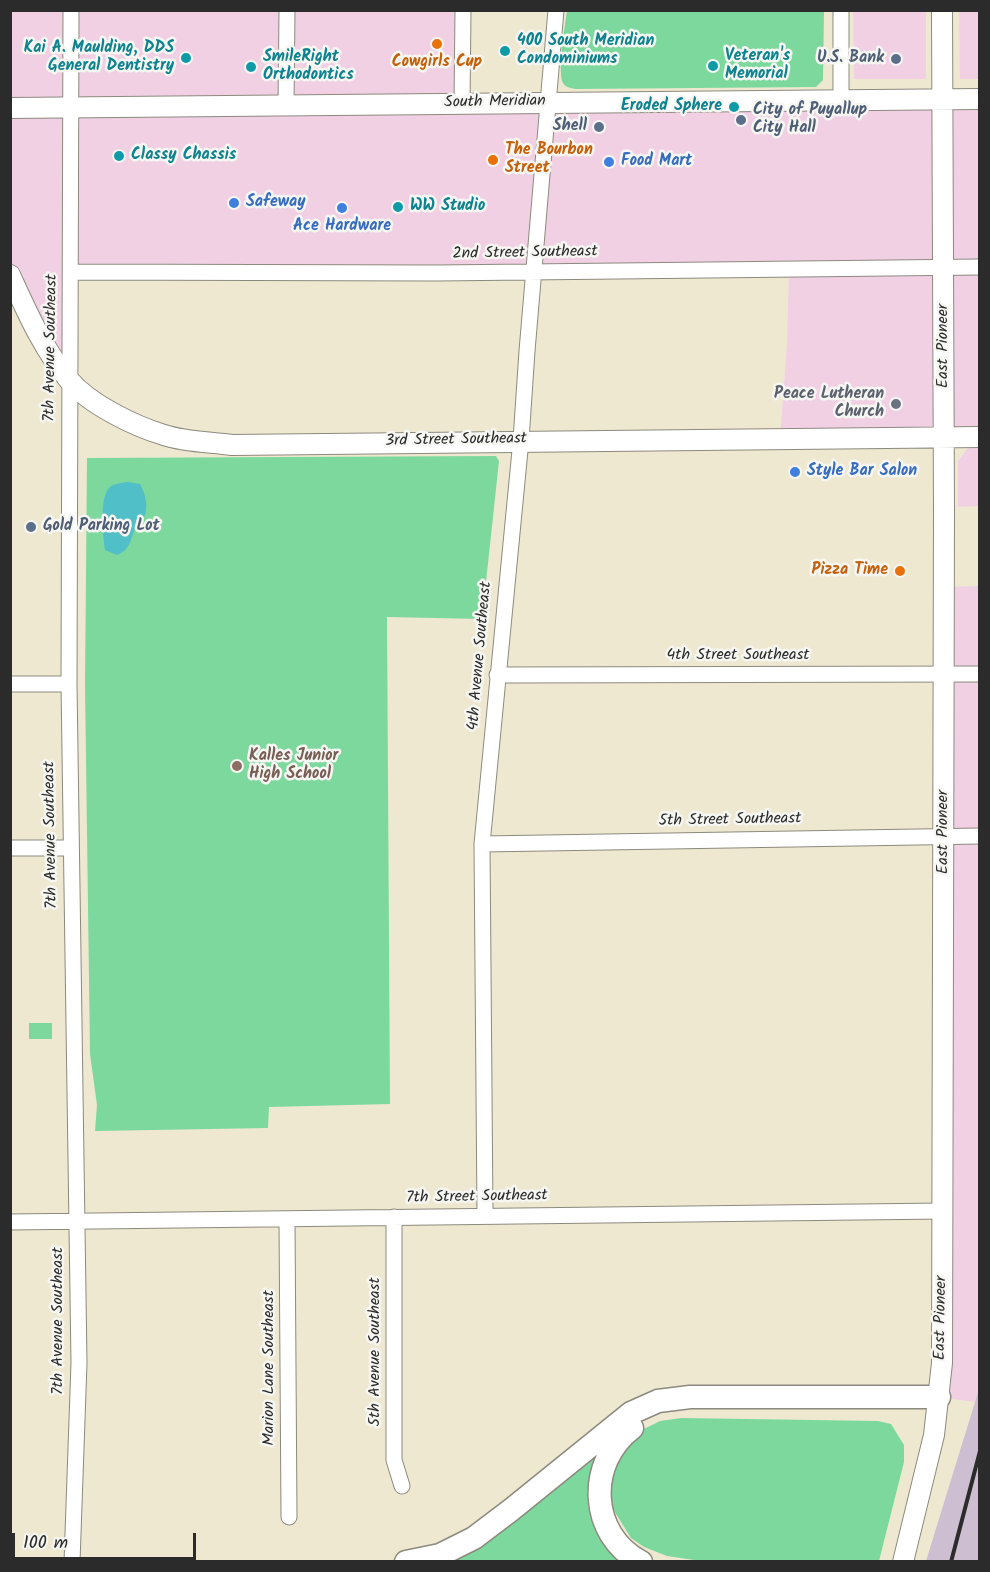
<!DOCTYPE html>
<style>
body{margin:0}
#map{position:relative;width:990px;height:1572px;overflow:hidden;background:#eee8d1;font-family:Kalam,sans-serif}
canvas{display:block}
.frame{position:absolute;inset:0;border:12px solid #2b2b2b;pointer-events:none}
.scale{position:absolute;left:12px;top:1533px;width:184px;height:27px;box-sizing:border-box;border:3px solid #2b2b2b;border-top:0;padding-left:8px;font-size:18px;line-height:21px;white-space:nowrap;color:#2b2b2b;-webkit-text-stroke:4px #f6f6f2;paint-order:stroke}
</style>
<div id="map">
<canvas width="990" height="1572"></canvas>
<div class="frame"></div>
<div class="scale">100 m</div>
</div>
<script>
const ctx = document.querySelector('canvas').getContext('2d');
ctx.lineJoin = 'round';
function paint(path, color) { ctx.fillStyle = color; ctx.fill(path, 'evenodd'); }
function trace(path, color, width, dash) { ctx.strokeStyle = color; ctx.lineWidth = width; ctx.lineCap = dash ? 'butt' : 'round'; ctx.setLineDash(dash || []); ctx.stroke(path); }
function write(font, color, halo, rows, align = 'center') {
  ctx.font = font + ' Kalam,sans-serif'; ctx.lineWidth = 5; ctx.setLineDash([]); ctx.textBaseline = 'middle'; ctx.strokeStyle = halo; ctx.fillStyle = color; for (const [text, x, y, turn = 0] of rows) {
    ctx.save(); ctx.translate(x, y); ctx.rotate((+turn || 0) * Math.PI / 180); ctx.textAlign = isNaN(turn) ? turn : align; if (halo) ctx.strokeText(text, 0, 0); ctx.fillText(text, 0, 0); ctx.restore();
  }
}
const built = new Path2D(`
 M10 11H463L462 103 979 99V437L780 438 787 344 789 269 71 272 69 381 11 275Z
 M853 11H926V79H854Z
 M959 11H979V79H960Z
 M979 442V506L958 507V461L968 448Z
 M979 586V1388L975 1402 939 1397 944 587Z`);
const industrial = new Path2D(`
 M979 1388V1561H926L975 1402Z`);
const green = new Path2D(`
 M567 11H824L823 80 816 87 575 89C571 88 565 87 563 83 557 73 565 24 567 11Z
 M496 456 499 461 482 619 387 617 390 1104 269 1107 268 1128 95 1131 97 1105 90 1054 85 685 87 458Z
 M29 1023H52V1039H29Z
 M681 1418 878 1421 891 1424 904 1445V1462L879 1561 708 1562 667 1556 644 1547 631 1538 613 1509 610 1494 616 1457 642 1430 660 1421Z
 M604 1442C586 1472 580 1506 600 1536 607 1545 619 1554 628 1561L441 1562Z`);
const water = new Path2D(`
 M128 482 140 484C145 493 149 507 144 517 141 521 137 524 135 528 130 541 130 550 117 555L105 550C103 536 99 499 109 488 114 483 122 483 128 482Z`);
const minor = new Path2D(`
 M71 10 69 684 79 1363 72 1562
 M841 100V10
 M462 104 463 10
 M286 105 287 10
 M71 272 437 273 980 267
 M497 675 980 674
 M10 684H69
 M482 844 980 836
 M10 848H70
 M485 1215 482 844 521 440 527 351 556 10
 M394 1217V1460L402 1486
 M287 1219 289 1517
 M10 1222 943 1211`);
const major = new Path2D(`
 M10 108 980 99
 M10 275C27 312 43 349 69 380 89 404 134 426 164 435 185 442 210 442 232 445L980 437
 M903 1562 934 1435 942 1363 944 511 942 10`);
const highway = new Path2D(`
 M632 1428C586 1463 589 1535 641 1562
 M406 1562 440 1555 474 1538 511 1510 631 1413 658 1401 690 1397H939`);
const rail = new Path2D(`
 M951 1562 980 1451`);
const markers = [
 [437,44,6,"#e8710a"],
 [505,51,6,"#0f9aa8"],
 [186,58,6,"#0f9aa8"],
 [896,59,6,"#5c6f8a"],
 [713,66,6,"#0f9aa8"],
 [251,67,6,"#0f9aa8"],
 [734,107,6,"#0f9aa8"],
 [741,120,6,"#5c6f8a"],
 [599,127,6,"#5c6f8a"],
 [119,156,6,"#0f9aa8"],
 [493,160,6,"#e8710a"],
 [609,162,6,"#3f7fe0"],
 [234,203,6,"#3f7fe0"],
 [398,207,6,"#0f9aa8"],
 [342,208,6,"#3f7fe0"],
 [896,404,6,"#6b7280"],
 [795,472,6,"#3f7fe0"],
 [31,527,6,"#5c6f8a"],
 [900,571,6,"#e8710a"],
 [237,766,6,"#8d6e63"]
];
const cultureNames = [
 ["400 South Meridian",517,42],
 ["Condominiums",517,60],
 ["Kai A. Maulding, DDS",174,49,"right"],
 ["General Dentistry",174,67,"right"],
 ["Veteran's",725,57],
 ["Memorial",725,75],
 ["SmileRight",263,58],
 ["Orthodontics",263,76],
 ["Eroded Sphere",722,107,"right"],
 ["Classy Chassis",131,156],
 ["WW Studio",410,207]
];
const serviceNames = [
 ["U.S. Bank",884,59],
 ["City of Puyallup",753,111,"left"],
 ["City Hall",753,129,"left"],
 ["Shell",587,127],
 ["Gold Parking Lot",43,527,"left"]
];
const foodNames = [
 ["Cowgirls Cup",437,63],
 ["The Bourbon",505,151,"left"],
 ["Street",505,169,"left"],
 ["Pizza Time",888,571,"right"]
];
const streetNames = [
 ["South Meridian",495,103,-1],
 ["2nd Street Southeast",525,254,-1],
 ["East Pioneer",944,346,-90],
 ["7th Avenue Southeast",52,348,-89],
 ["3rd Street Southeast",456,441,-1],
 ["4th Avenue Southeast",481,656,-85],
 ["4th Street Southeast",738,656],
 ["5th Street Southeast",730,821,-1],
 ["East Pioneer",944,832,-90],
 ["7th Avenue Southeast",52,835,-91],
 ["7th Street Southeast",477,1198,-1],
 ["East Pioneer",942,1318,-89],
 ["7th Avenue Southeast",59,1321,-90],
 ["5th Avenue Southeast",376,1352,-90],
 ["Marion Lane Southeast",270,1368,-90]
];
const shopNames = [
 ["Food Mart",621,162],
 ["Safeway",246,203],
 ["Ace Hardware",342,227,"center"],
 ["Style Bar Salon",807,472]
];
const worshipNames = [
 ["Peace Lutheran",884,395],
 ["Church",884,413]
];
const educationNames = [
 ["Kalles Junior",249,757],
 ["High School",249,775]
];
paint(built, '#f1d0e4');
paint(industrial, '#cebed1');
paint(green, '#7dd89e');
paint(water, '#51bfc8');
trace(minor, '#8c8a7e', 17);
trace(major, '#8c8a7e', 22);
trace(highway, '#8c8a7e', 25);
trace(minor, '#fff', 15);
trace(major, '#fff', 20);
trace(highway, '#fff', 22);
trace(rail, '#2b2b2b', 4);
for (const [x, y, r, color] of markers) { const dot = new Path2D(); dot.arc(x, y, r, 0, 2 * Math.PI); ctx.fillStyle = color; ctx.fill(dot); trace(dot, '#f6f6f2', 2); }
write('bold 16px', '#0d838f', '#f6f6f2', cultureNames, 'left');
write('bold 16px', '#4e5e75', '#f6f6f2', serviceNames, 'right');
write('bold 16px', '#c56008', '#f6f6f2', foodNames);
write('16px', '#2b2b2b', '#f6f6f2', streetNames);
write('bold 16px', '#366cbe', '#f6f6f2', shopNames, 'left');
write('bold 16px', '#5b616d', '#f6f6f2', worshipNames, 'right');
write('bold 16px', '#785e54', '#f6f6f2', educationNames, 'left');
</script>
